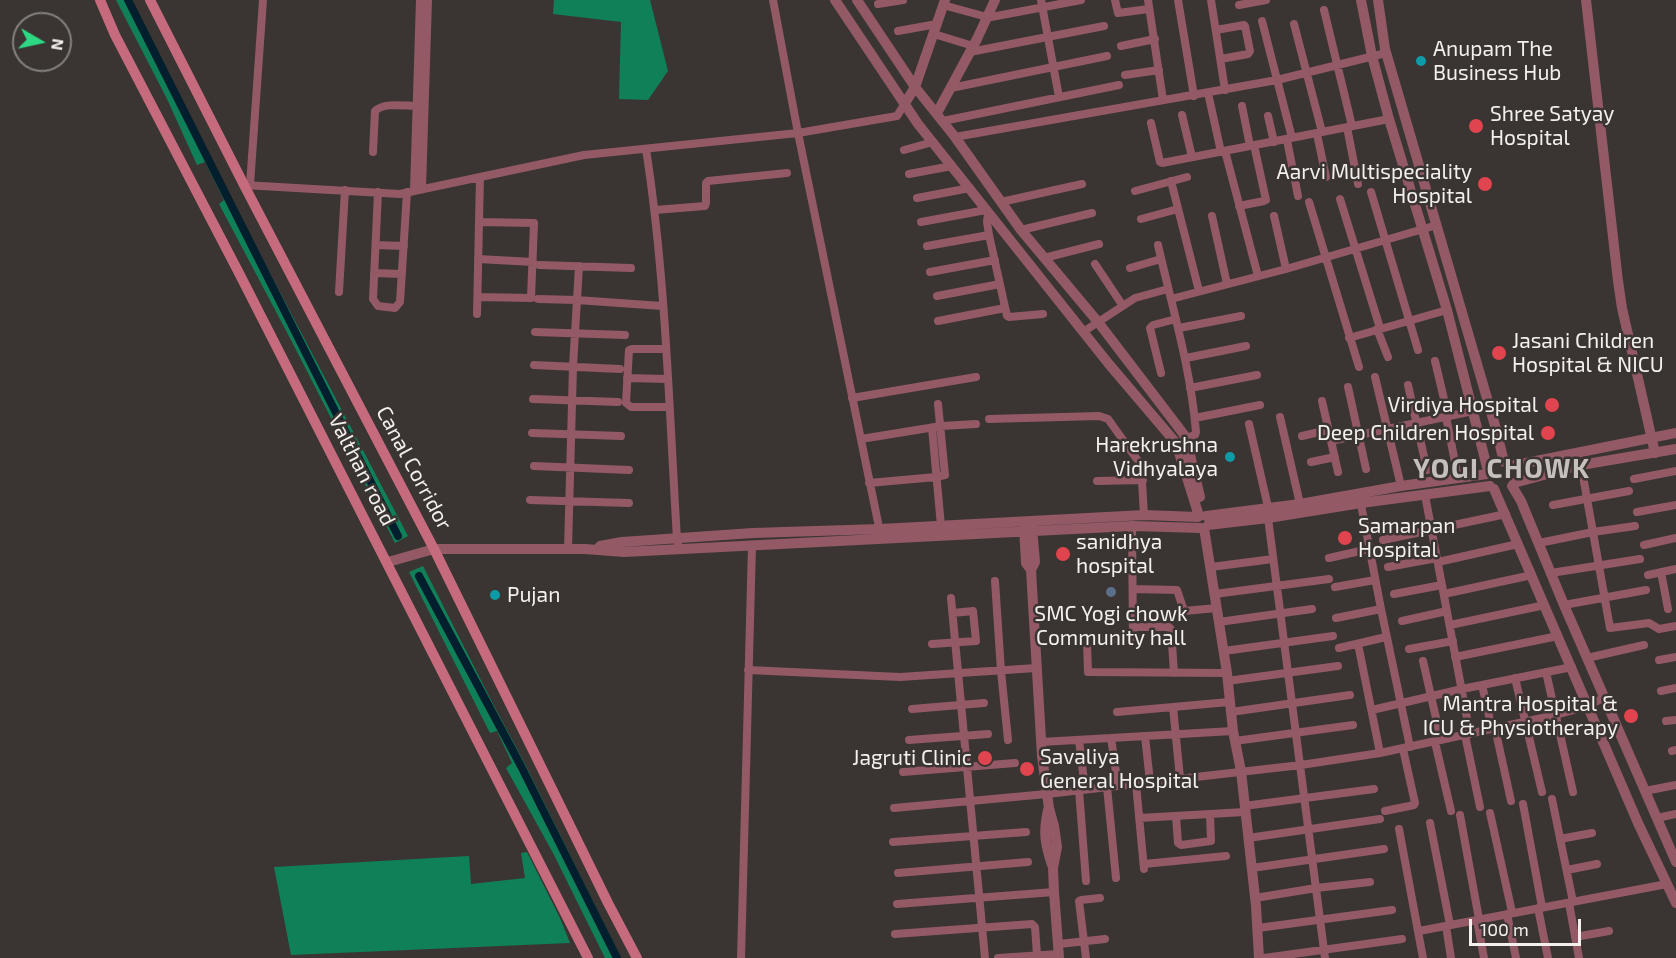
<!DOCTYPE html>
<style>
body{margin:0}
#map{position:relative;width:1676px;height:958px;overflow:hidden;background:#3a3532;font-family:"Exo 2",sans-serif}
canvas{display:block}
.north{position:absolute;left:12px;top:12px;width:60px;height:60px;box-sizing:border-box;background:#3a3532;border:2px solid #84807d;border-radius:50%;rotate:99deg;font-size:16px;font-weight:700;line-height:24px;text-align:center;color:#f3f0ee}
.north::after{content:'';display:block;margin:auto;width:21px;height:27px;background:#2dd884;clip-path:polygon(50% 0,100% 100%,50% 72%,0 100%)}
.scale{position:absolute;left:1469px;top:919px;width:112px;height:27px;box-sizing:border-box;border:3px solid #f3f0ee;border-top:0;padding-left:8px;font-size:18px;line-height:21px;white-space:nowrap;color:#f3f0ee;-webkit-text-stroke:4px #3a3532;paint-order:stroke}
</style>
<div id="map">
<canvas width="1676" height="958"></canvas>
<div class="north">N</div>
<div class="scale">100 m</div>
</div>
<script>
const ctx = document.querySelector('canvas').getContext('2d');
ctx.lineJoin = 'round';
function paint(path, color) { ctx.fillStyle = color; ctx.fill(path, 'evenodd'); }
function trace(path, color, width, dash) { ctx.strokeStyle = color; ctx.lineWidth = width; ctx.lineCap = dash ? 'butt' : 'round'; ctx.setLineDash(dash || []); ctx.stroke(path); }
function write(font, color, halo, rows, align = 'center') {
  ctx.font = font + ' "Exo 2",sans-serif'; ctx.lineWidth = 5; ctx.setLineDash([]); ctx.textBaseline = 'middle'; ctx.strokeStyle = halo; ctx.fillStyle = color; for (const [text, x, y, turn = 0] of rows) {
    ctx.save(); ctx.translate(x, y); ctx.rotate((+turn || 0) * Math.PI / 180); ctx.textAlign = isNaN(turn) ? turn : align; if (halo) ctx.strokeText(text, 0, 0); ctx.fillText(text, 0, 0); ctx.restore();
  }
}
const forest = new Path2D(`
 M116 0H125L135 22 243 222 408 536 395 543 291 340 219 204 224 200 205 162 197 165 167 99Z
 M554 0H650L668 71 648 100 619 99 621 22 553 14Z
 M423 566 493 704 525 764 621 958H605L553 853 506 768 512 763 497 731 490 733 409 572Z
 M527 852 560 918 570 943 291 955 274 867 469 856 471 884 525 878 521 853Z`);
const canal = new Path2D(`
 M128 0 398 536
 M419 576 521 766 617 958`);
const minor = new Path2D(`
 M773 0 798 133 880 532
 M1041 0 1059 97
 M1115 0 1118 13 1149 9
 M1148 0 1163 100
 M1178 0 1194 96
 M1211 0 1225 90
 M878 4 903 0
 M943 5 987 17
 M1239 5 1266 0
 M1324 10 1352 126
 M986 18 1081 0
 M1262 21 1292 138
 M1294 24 1322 132
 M1216 30 1244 25 1245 26 1250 51 1248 54 1221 59
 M898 31 937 24
 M934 34 973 46
 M1121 46 1155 39
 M970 52 1104 26
 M1125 75 1159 70
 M951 88 1107 56
 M1208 93 1221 152
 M1242 106 1250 146
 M1182 115 1192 157
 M1268 116 1274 142
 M943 121 1119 85
 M1151 123 1160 162 1162 163 1389 119
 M1347 127 1358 184
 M1317 134 1326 177
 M955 137 1277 80 1386 53
 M1287 140 1298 196
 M646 149C666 278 669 409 677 539L679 549
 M904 150 933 142
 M1225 151 1258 276
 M373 152 375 111C384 102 405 106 417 106
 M909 174 952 166
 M1171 181 1199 291
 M244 185 400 194 584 155 798 133 897 116 904 105
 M250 185 263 0
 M422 188 428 0
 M414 190 420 0
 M1135 191 1187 177
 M378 192 373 299 378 306 395 308 400 302 407 192
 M1371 192 1418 350
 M917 198 970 188
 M1340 199 1380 328
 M1001 202 1082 184
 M1309 202 1359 367
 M1239 206 1264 201 1266 200 1254 145
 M655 210 705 206 706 203V183L708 181 787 173
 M988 213 987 222 989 235 1007 316 1009 317 1043 314
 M1212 216 1227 284
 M1274 216 1286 269
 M1141 219 1178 209
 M921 222 986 210
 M1021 230 1092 213
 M376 245 404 246
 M1158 245C1172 307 1191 369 1196 432L1195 435 1186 438
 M927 246 989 235
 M1044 258 1099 244
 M478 259 533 262
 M1095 264 1123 306
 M539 265 631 268
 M1130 268 1161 259
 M930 272 995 260
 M374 273 402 274
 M339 292 345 190
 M937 296 1000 284
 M478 297 531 298 534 223 479 222
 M538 299 577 300 662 306
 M1171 299 1286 269 1437 225
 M477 314 480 177
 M938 321 1005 308
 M1179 328 1241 316
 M1377 329 1388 357
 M535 332 625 335
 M1083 332 1135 298 1168 289
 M1349 338 1447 310
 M665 349H632L629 350 626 403 631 407H669
 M1186 358 1246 346
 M1435 361 1448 416
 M534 365 620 369
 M1161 373 1150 328 1153 325 1176 319
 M1375 377 1401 486
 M627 378 667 379
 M1408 385 1427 470
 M1348 387 1366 469
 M1190 388 1257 375
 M852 398 976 377
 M533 399 618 402
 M1322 401 1338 472
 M1280 417 1300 504
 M1446 417 1458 477
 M1195 418 1260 405
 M989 419 1099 416 1108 419 1141 465 1144 515
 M1249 424 1268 507
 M932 428 941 526
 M532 433 621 436
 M1302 436 1328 430
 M861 439 941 426 976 424
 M1331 441 1473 411
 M1311 462 1335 457
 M1581 465 1610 628 1649 623 1659 629 1676 626
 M534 466 629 470
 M1634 479 1676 471
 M1097 481 1143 480
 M869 483 936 477 945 475 938 404
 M1425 495 1470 734
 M1360 499 1381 609 1410 747
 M530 500 629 503
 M1553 505 1629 491
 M1637 512 1676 505
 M1268 518 1325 958
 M1132 526 1133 637 1132 639H1090L1087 642 1088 672 1227 673
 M1383 540 1506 514
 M1539 543 1593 532 1635 526
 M1644 545 1676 538
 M568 549 573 367 579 266
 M1329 558 1369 549
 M1438 562 1518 544
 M1211 567 1273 559
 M1388 567 1437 558
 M1661 572 1668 609
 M1551 573 1640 559
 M1648 575 1676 569
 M995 581 1001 671 1008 740
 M1335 587 1375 580
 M1133 589 1177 590 1184 611 1217 608
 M1215 594 1329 579
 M1394 594 1442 585
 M1444 594 1532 575
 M951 598 985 958
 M1564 605 1646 590
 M1336 618 1381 609
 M1402 621 1447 611
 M1219 622 1312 609
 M1450 625 1545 605
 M1134 627H1169L1171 629 1174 673
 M932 644 976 641 973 611 953 613
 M1358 644 1380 753
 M1339 648 1386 637
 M1409 649 1453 641
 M1224 651 1333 636
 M1455 657 1558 636
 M1587 658 1644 645
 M1659 660 1676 657
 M1423 661 1441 740
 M748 670 900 677 1036 668
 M1546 672 1573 792
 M1515 678 1542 792
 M1227 681 1338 666
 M1482 685 1492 729
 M1661 691 1676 688
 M1173 707 1180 778
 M912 709 984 703
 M1372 710 1462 689 1572 667
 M1117 712 1229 702
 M1231 712 1350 695
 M1666 721 1676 720
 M1495 728 1511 801
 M1465 735 1480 807
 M1145 736 1150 782
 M1111 738 1118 786
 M909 740 988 734
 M1079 740 1085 789
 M1235 741 1353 725
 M1041 742 1233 731
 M1435 742 1451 811
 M1672 751 1676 750
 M903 772 1015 763
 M1136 784 1144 869
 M1107 787 1116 878
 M1079 790 1086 881
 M1645 791 1676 785
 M1552 799 1573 902
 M1523 804 1542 907
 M1244 806 1374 789
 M894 808 1047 794 1301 765 1380 753 1556 715 1588 706 1605 697
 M1385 811 1414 805 1415 803 1403 749
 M1490 813 1512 912
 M1460 815 1479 919
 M1176 816 1178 843 1181 845 1211 841 1210 814
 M1139 818 1245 812
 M1657 818 1676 814
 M1430 823 1450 925
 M1399 829 1423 958
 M1248 838 1380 819
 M1560 839 1592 833
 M893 842 1026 832
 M1144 864 1226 856
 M1252 868 1384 849
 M1567 870 1597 864
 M898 873 1028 862
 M1255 898 1316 888 1370 882
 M1569 903 1579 958
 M897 904 1054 892
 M1538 908 1548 958
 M1507 914 1516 958
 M1477 920 1484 958
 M1446 926 1451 958
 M1258 928 1392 910
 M1419 931 1667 884
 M895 934 1032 924 1035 927 1037 955
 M1575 937 1609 931
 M1059 944 1105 939
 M741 958 752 546
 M998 958 1059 954
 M1086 958 1079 901 1081 900 1100 898
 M1264 958 1402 939`);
const tertiary = new Path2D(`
 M835 0 918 124 1108 363 1176 443 1199 516
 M857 0 915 87 955 137 1021 230 1098 322 1182 432 1186 438 1200 497
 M1361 0 1372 56 1389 119 1447 310 1488 471
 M1378 0 1385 49 1496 429 1504 462
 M1586 0 1618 281 1622 308 1655 453
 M904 105 915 87 945 0
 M937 113 977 39 995 0
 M1511 466 1676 433
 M1514 483 1581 465 1676 449
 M1512 486 1521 501 1564 605 1676 862
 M1494 489 1638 823 1676 903
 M1206 516 1300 504 1401 486 1487 474
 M1208 525 1268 518 1361 503 1490 486
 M1024 527 1026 563 1031 570
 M1032 527 1035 562 1031 570 1042 756 1049 808 1054 826 1057 847 1053 868 1054 892 1059 958
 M1204 528 1227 673 1233 731 1241 771 1256 906 1259 958
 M600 546 622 542 753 533 880 529 1144 515 1198 517
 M388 562 434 549H585L624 552 1132 526 1201 528
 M1048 810C1043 832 1045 844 1052 865`);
const secondary = new Path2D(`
 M100 0 115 35 240 275 588 958
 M150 0 244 185 434 549 608 903 637 958`);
const markers = [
 [1421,61,6,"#0f9aa8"],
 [1476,126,8,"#e0444e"],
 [1485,184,8,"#e0444e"],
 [1499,353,8,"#e0444e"],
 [1552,405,8,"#e0444e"],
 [1548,433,8,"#e0444e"],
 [1230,457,6,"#0f9aa8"],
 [1345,538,8,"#e0444e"],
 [1063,554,8,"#e0444e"],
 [1111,592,6,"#5c6f8a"],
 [495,595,6,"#0f9aa8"],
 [1631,716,8,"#e0444e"],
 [985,758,8,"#e0444e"],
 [1027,769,8,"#e0444e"]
];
const poiNames = [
 ["Anupam The",1433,49],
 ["Business Hub",1433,73],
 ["Shree Satyay",1490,114],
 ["Hospital",1490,138],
 ["Aarvi Multispeciality",1472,172,"right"],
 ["Hospital",1472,196,"right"],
 ["Jasani Children",1512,341],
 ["Hospital & NICU",1512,365],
 ["Virdiya Hospital",1538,405,"right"],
 ["Deep Children Hospital",1534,433,"right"],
 ["Harekrushna",1218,445,"right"],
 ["Vidhyalaya",1218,469,"right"],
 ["Samarpan",1358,526],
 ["Hospital",1358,550],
 ["sanidhya",1076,542],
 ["hospital",1076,566],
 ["Pujan",507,595],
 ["SMC Yogi chowk",1111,614,"center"],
 ["Community hall",1111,638,"center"],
 ["Mantra Hospital &",1618,704,"right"],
 ["ICU & Physiotherapy",1618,728,"right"],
 ["Savaliya",1040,757],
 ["General Hospital",1040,781],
 ["Jagruti Clinic",972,758,"right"]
];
const streetNames = [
 ["Canal Corridor",414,468,62],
 ["Valthan road",362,470,63]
];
const districtNames = [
 ["YOGI CHOWK",1502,469]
];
paint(forest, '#108059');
trace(canal, '#031f2e', 8);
trace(minor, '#935965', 8);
trace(tertiary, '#935965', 10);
trace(secondary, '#c66b7e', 10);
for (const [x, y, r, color] of markers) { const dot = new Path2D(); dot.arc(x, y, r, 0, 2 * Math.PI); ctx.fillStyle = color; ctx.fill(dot); trace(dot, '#3a3532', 2); }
write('21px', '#f3f0ee', '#3a3532', poiNames, 'left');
write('21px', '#f3f0ee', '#3a3532', streetNames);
ctx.letterSpacing = '1.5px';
write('bold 27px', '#c6c0bc', '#3a3532', districtNames);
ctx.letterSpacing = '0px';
</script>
